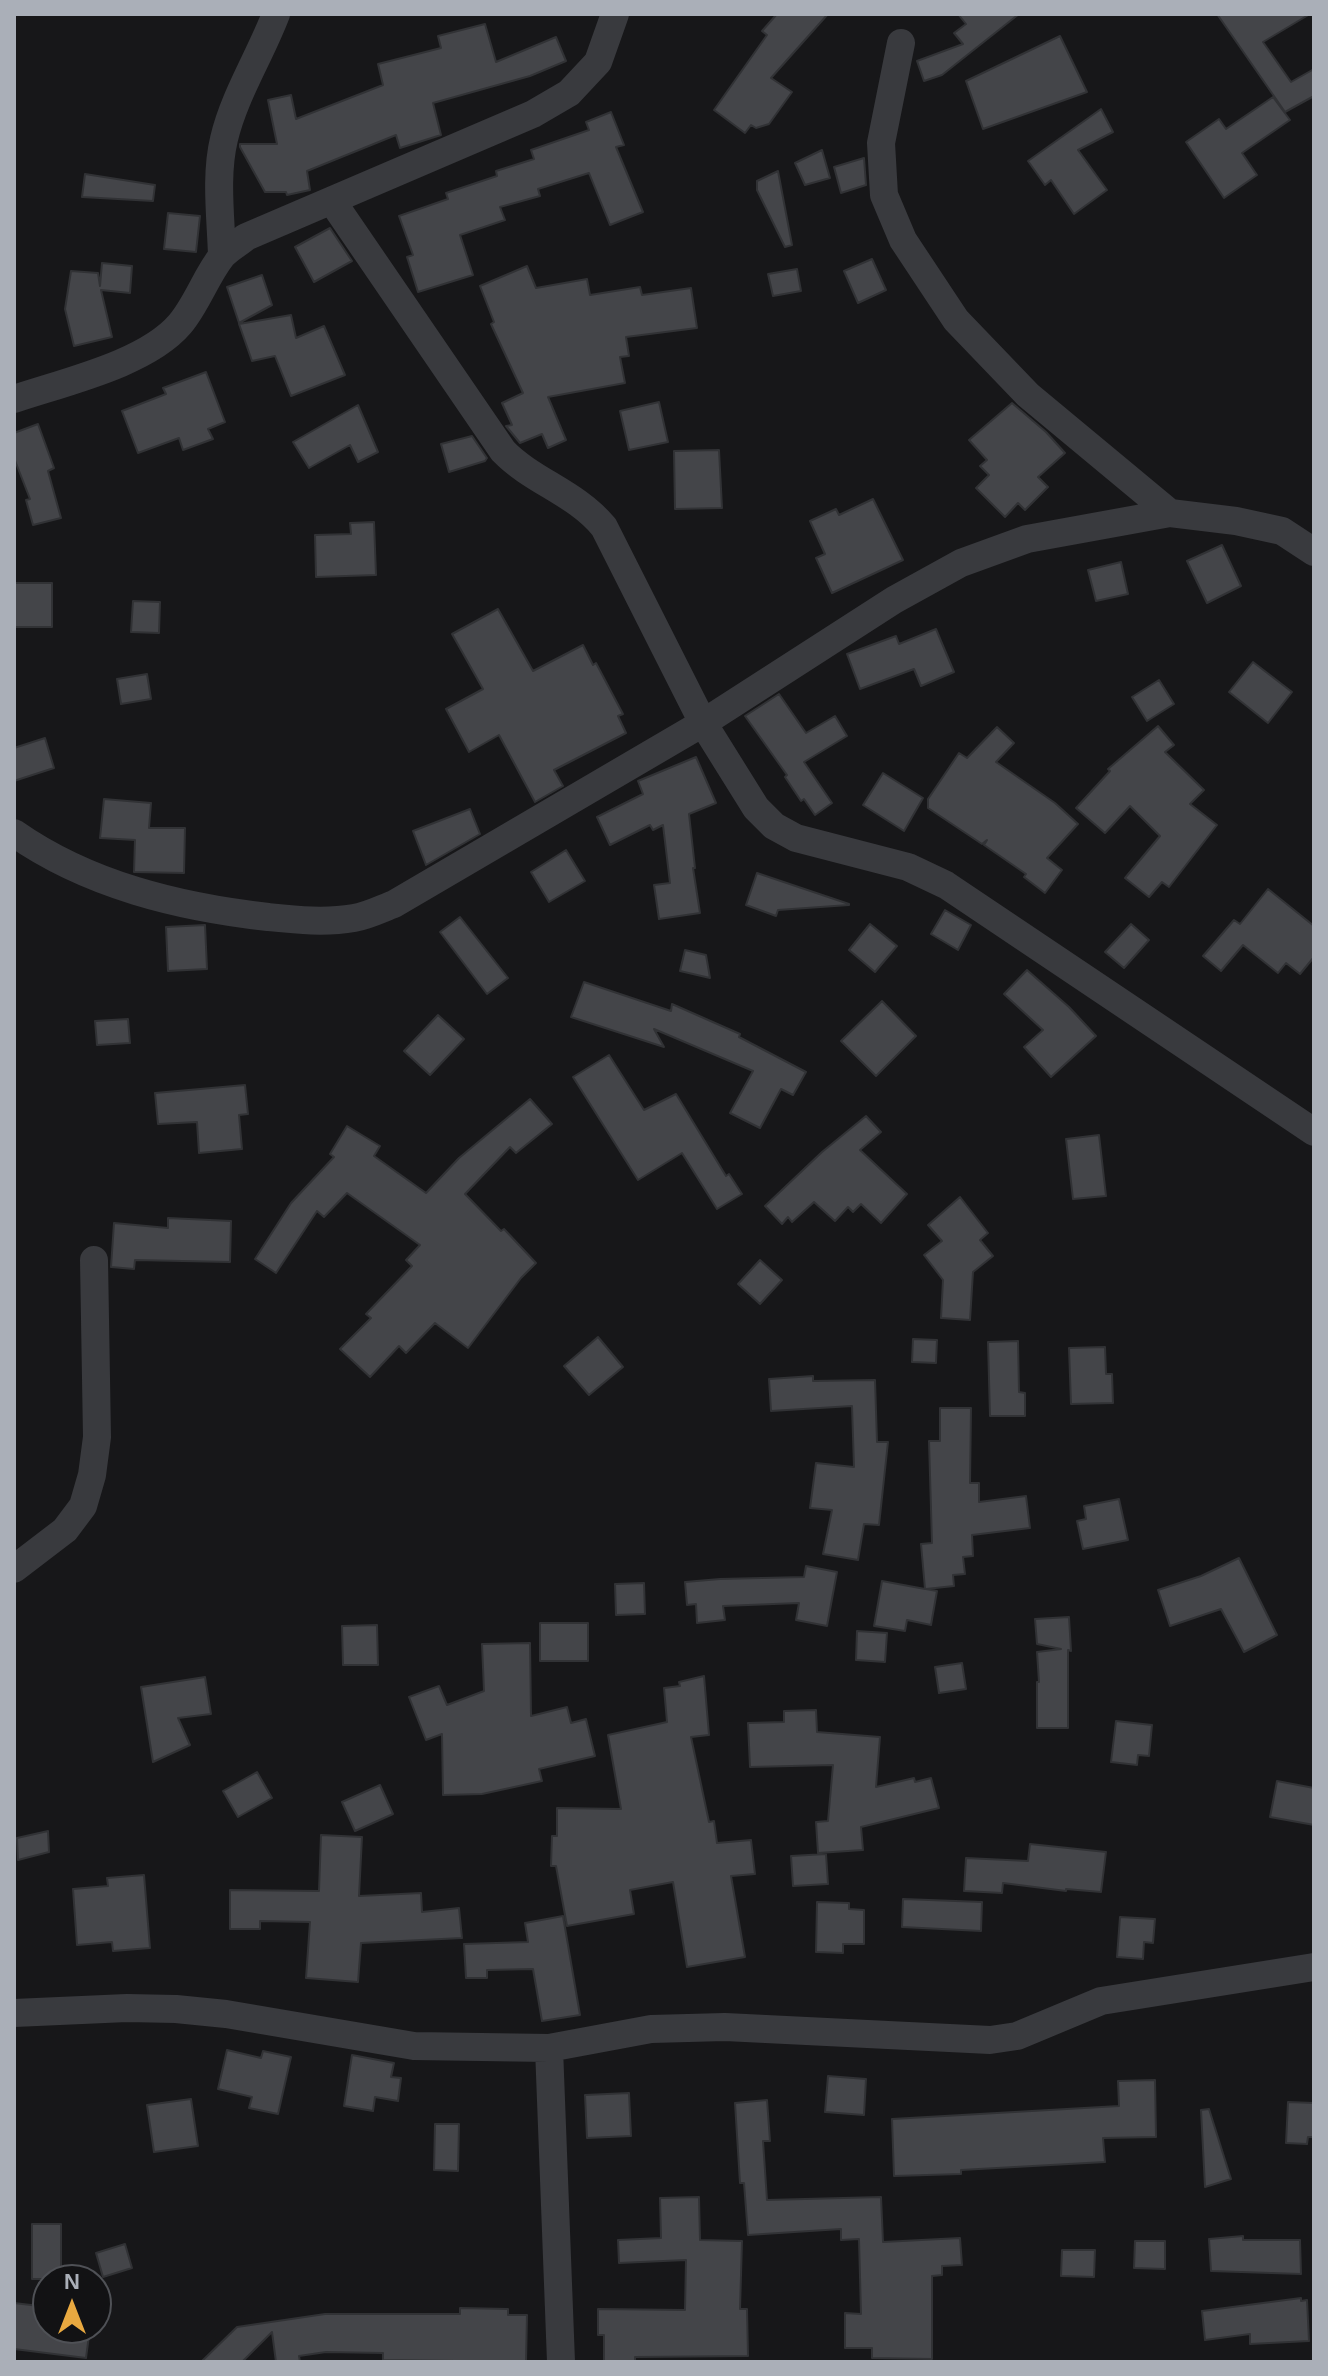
<!DOCTYPE html>
<style>
body{margin:0}
#map{position:relative;width:1328px;height:2376px;overflow:hidden;background:#171719;font-family:Helvetica,sans-serif}
canvas{display:block}
.frame{position:absolute;inset:0;border:16px solid #aaafb8;pointer-events:none}
.north{position:absolute;left:32px;top:2264px;width:80px;height:80px;box-sizing:border-box;background:#121214;border:2px solid #4f5156;border-radius:50%;rotate:0deg;font-size:22px;font-weight:700;line-height:32px;text-align:center;color:#aaafb8}
.north::after{content:'';display:block;margin:auto;width:28px;height:36px;background:#e9a940;clip-path:polygon(50% 0,100% 100%,50% 72%,0 100%)}
</style>
<div id="map">
<canvas width="1328" height="2376"></canvas>
<div class="frame"></div>
<div class="north">N</div>
</div>
<script>
const ctx = document.querySelector('canvas').getContext('2d');
ctx.lineJoin = 'round';
function paint(path, color) { ctx.fillStyle = color; ctx.fill(path, 'evenodd'); }
function trace(path, color, width, dash) { ctx.strokeStyle = color; ctx.lineWidth = width; ctx.lineCap = dash ? 'butt' : 'round'; ctx.setLineDash(dash || []); ctx.stroke(path); }
const building = new Path2D(`
 M777 14H828L771 78 792 92 769 124 756 128 751 125 745 133 714 110 767 35 762 31Z
 M958 14H1019L942 75 924 81 917 61 963 44 954 33 966 24Z
 M1217 14H1310L1263 42 1291 82 1314 69V96L1285 112Z
 M485 24 496 62 556 37 566 61 530 76 433 103 441 135 400 148 396 135 307 171 310 190 287 195 286 192H265L240 147V144H277L268 100 291 95 296 119 383 85 378 64 441 48 438 36Z
 M1060 36 1087 92 983 129 966 81Z
 M1273 97 1290 120 1242 153 1257 175 1224 198 1186 142 1219 119 1226 129Z
 M1101 109 1113 132 1078 150 1107 190 1074 214 1051 180 1045 185 1028 161Z
 M611 112 624 145 616 147 643 212 610 225 589 173 538 189 540 196 500 207 505 220 460 235 473 275 418 292 407 257 413 255 399 216 448 199 446 193 497 176 496 171 534 159 531 150 589 130 586 122Z
 M822 150 830 178 805 185 795 163Z
 M864 158 866 185 841 193 834 167Z
 M778 171 792 245 785 247 757 190V181Z
 M85 174 155 185 153 201 82 197Z
 M168 213 200 216 196 252 164 249Z
 M330 228 352 261 314 282 295 247Z
 M872 259 886 290 858 303 844 271Z
 M102 263 132 266 130 293 101 290 112 337 74 346 65 309 71 271 98 273 100 286Z
 M527 266 536 288 587 279 590 295 640 287 642 295 691 288 697 328 626 337 629 356 620 357 625 383 548 397 566 440 548 448 542 434 520 443 506 426 512 425 502 403 523 393 491 324 494 322 480 286Z
 M797 269 801 291 773 296 768 274Z
 M262 275 272 305 239 323 227 287Z
 M291 315 296 338 324 326 345 375 291 396 275 356 252 361 239 324Z
 M206 372 225 422 208 429 213 439 183 450 179 438 138 453 122 411 166 394 163 388Z
 M659 402 668 442 629 450 620 411Z
 M1012 403 1046 432 1065 453 1038 477 1048 487 1025 510 1018 503 1005 517 976 488 989 475 980 466 987 460 969 440Z
 M358 405 378 452 358 462 350 445 309 468 293 442Z
 M38 424 54 468 48 471 61 518 33 525 26 500 30 499 14 458V433Z
 M472 436 487 458 485 461 449 472 441 444Z
 M719 450 722 508 675 509 674 451Z
 M873 499 903 560 832 593 816 558 825 554 810 521 836 509 839 515Z
 M374 522 376 575 316 577 315 535 351 534 350 523Z
 M1222 545 1241 586 1207 603 1187 561Z
 M1121 562 1128 594 1096 601 1088 570Z
 M14 583H52V627H14Z
 M133 601 160 602 159 633 131 632Z
 M498 609 533 671 583 645 593 665 596 663 623 714 618 716 626 733 554 770 563 786 535 802 499 735 469 752 446 709 483 689 452 634Z
 M936 629 954 672 921 686 914 669 860 689 847 654 896 636 899 644Z
 M1253 662 1292 692 1268 723 1229 692Z
 M147 674 151 699 121 704 117 679Z
 M1159 680 1174 704 1147 721 1132 697Z
 M779 694 806 733 835 716 847 736 804 762 832 803 815 815 804 799 801 801 785 777 787 775 745 716Z
 M1158 726 1174 745 1165 752 1204 790 1190 804 1217 825 1169 887 1162 882 1149 897 1125 878 1160 836 1130 806 1105 833 1076 808 1110 771 1108 769Z
 M997 727 1014 743 996 762 1055 803 1078 824 1047 858 1062 870 1045 893 1024 877 1026 874 984 845 987 840 982 844 928 808V799L959 753 967 758Z
 M45 738 54 768 14 781V748Z
 M696 757 716 803 689 814 695 868H693L700 913 659 919 654 885 670 883 663 825 653 830 650 825 610 845 597 817 643 794 638 781Z
 M883 773 923 798 904 831 863 805Z
 M104 799 151 803 149 828H185L184 873 134 872 135 840 100 838Z
 M470 809 480 834 426 865 413 831Z
 M566 850 585 881 549 902 531 872Z
 M757 873 849 904V905L778 910 776 916 746 905Z
 M1268 889 1314 926V957L1300 974 1286 963 1278 973 1243 945 1221 971 1203 956 1234 920 1240 924Z
 M945 910 971 925 958 950 931 934Z
 M460 917 508 978 487 994 440 932Z
 M870 924 897 946 875 972 849 950Z
 M1131 924 1149 940 1124 968 1105 952Z
 M205 925 207 969 168 971 166 927Z
 M685 950 706 955 710 978 680 971Z
 M1027 970 1069 1007 1096 1036 1051 1077 1024 1047 1043 1030 1004 994Z
 M584 982 671 1011 672 1004 740 1034 739 1037 806 1072 793 1095 781 1089 760 1128 730 1113 753 1071 654 1029 664 1047 571 1017Z
 M882 1001 916 1036 876 1076 841 1041Z
 M438 1015 464 1039 430 1075 404 1051Z
 M128 1019 130 1043 97 1045 95 1021Z
 M609 1055 644 1110 676 1094 726 1176 729 1174 742 1194 717 1209 682 1153 638 1180 573 1077Z
 M245 1085 248 1114 239 1115 242 1149 199 1153 197 1122 158 1124 155 1093Z
 M530 1099 552 1124 516 1153 510 1147 465 1194 501 1231 504 1229 536 1263 521 1278 468 1348 435 1323 406 1353 399 1346 370 1377 340 1349 371 1318 366 1314 412 1266 406 1260 420 1245 347 1193 324 1217 317 1211 276 1273 255 1259 291 1203 334 1157 330 1154 347 1126 380 1146 374 1156 426 1193 459 1158Z
 M866 1116 881 1132 860 1150 907 1194 881 1223 861 1204 853 1212 848 1207 835 1221 814 1202 792 1222 788 1217 782 1224 765 1206 822 1152Z
 M1099 1135 1106 1196 1073 1199 1066 1139Z
 M960 1197 988 1233 980 1240 993 1256 973 1272 970 1320 941 1318 943 1280 924 1255 942 1241 928 1225Z
 M168 1218 231 1221 230 1262 135 1260 134 1269 111 1267 114 1223 168 1228Z
 M760 1260 782 1280 760 1304 738 1284Z
 M598 1337 623 1367 589 1395 564 1366Z
 M913 1339 937 1340 936 1363 912 1362Z
 M1018 1341 1019 1392 1025 1393V1416H990L988 1342Z
 M1105 1347 1106 1374H1112L1113 1403 1071 1404 1069 1348Z
 M813 1376V1381L875 1380 877 1442H888L879 1525 864 1524 858 1560 823 1554 832 1510 810 1508 816 1463 854 1467 852 1406 771 1411 769 1379Z
 M940 1408H971L970 1483H979V1502L1026 1496 1030 1528 972 1535 973 1556 963 1557 965 1574 953 1575 954 1586 926 1589 937 1591 931 1625 907 1620 905 1631 874 1626 882 1581 925 1589 921 1544 932 1543 929 1441H940Z
 M1119 1499 1128 1540 1083 1549 1077 1521 1086 1519 1084 1506Z
 M1239 1558 1277 1635 1244 1652 1221 1609 1170 1626 1158 1590 1201 1576Z
 M806 1566 837 1572 827 1626 796 1620 799 1603 723 1606 725 1620 697 1623 696 1604 687 1605 685 1582 720 1579 804 1577Z
 M644 1583 645 1614 616 1615 615 1584Z
 M1069 1617 1071 1651 1068 1650V1728H1037V1682H1039L1037 1652 1061 1649 1037 1644 1035 1619Z
 M540 1623H588V1661H540Z
 M377 1625 378 1665H343L342 1626Z
 M857 1631 887 1633 885 1662 856 1660Z
 M530 1643 531 1716 567 1707 571 1723 586 1719 595 1756 539 1769 542 1781 482 1794 443 1795 442 1734 426 1740 409 1697 439 1686 447 1705 484 1691 482 1644Z
 M962 1663 966 1689 939 1693 935 1667Z
 M704 1676 709 1735 691 1737 709 1822 714 1821 717 1843 751 1840 755 1874 731 1876 745 1957 687 1967 673 1882 630 1890 634 1914 567 1926 556 1866H551L552 1836H557V1808L621 1809 608 1735 667 1722 664 1688 680 1686 679 1682Z
 M205 1677 211 1714 178 1718 190 1745 153 1762 141 1687Z
 M816 1710 817 1732 880 1737 876 1787 914 1778 915 1782 931 1778 939 1808 861 1827 863 1850 818 1853 816 1822 828 1821 833 1765 750 1767 748 1723 784 1722V1711Z
 M1116 1721 1152 1725 1149 1756 1138 1755 1137 1765 1111 1762Z
 M257 1772 272 1798 238 1817 223 1791Z
 M1277 1781 1314 1788V1825L1270 1817Z
 M380 1785 393 1814 355 1831 342 1802Z
 M48 1831 49 1852 18 1860 17 1838Z
 M321 1835 362 1837 359 1896 421 1893 422 1912 459 1908 462 1938 361 1943 358 1982 306 1978 310 1922 260 1921V1929H230V1890L319 1891Z
 M1030 1844 1106 1852 1101 1892 1066 1889V1891L1003 1883 1002 1893 964 1891 966 1858 1028 1861Z
 M826 1854 828 1884 793 1886 791 1856Z
 M144 1875 150 1948 113 1951 112 1942 77 1945 73 1889 108 1886 107 1878Z
 M903 1899 982 1902 981 1931 902 1927Z
 M817 1902 849 1903V1909L864 1910V1944H843V1953L816 1952Z
 M563 1916 580 2015 542 2021 533 1969 487 1970V1978H466L464 1944 528 1942 525 1923Z
 M1120 1917 1155 1919 1153 1943 1144 1942 1143 1959 1117 1957Z
 M227 2050 261 2058 263 2051 291 2057 278 2114 249 2108 252 2097 218 2089Z
 M352 2055 394 2063 391 2077 401 2078 398 2101 375 2097 373 2111 344 2106Z
 M828 2076 866 2079 864 2115 825 2112Z
 M1155 2080 1156 2137 1103 2138 1105 2162 961 2170V2174L894 2176 892 2119 1119 2106 1118 2081Z
 M629 2093 631 2136 587 2138 585 2095Z
 M191 2099 198 2146 154 2152 147 2105Z
 M767 2100 770 2141H763L767 2200 881 2197 883 2242 960 2238 962 2265 942 2266V2275L932 2276V2359L872 2358V2348H845V2313L861 2314 859 2239 841 2240V2229L748 2235 744 2183H740L735 2103Z
 M1288 2102 1314 2103V2137H1308L1307 2144 1286 2143Z
 M1209 2109 1231 2179 1205 2187 1201 2110Z
 M435 2124H459L458 2171 434 2170Z
 M699 2197 700 2240 742 2241 740 2309H747L748 2356 635 2357V2362H604V2335H598V2309L685 2310 686 2260 619 2263 618 2240 661 2238 660 2198Z
 M32 2224H61V2279H32Z
 M1243 2236V2240H1300L1301 2274 1211 2271 1209 2239Z
 M1135 2241H1165V2269L1134 2268Z
 M125 2244 132 2268 103 2277 96 2253Z
 M1062 2250H1095L1094 2277 1061 2276Z
 M1301 2298V2301L1307 2300 1309 2341 1250 2344V2334L1205 2340 1202 2311Z
 M14 2303 48 2307V2328H90L86 2358 14 2349Z
 M460 2308 508 2309V2315H527L526 2362 383 2360V2353L326 2352 299 2356 300 2362H276L272 2332 242 2362H201L237 2327 325 2314H460Z`);
const street = new Path2D(`
 M901 43 881 143 884 195 903 240 956 320 1028 395 1170 513
 M332 201 503 451C533 482 575 492 604 527L703 723 756 808 774 826 796 838 908 867 946 885 1314 1132
 M222 256C221 219 215 176 224 139 234 96 260 56 276 14
 M14 399C64 382 146 364 180 324 197 304 206 276 222 256 228 249 239 243 246 237L533 114 569 93 598 62 615 14
 M14 833C88 885 179 907 268 917 297 920 325 923 354 918 367 916 381 909 394 904L703 723 894 600 961 563 1027 539 1170 513 1236 521 1282 531 1314 552
 M14 1569 65 1530 83 1506 92 1475 97 1437 94 1260
 M14 2013 127 2008 176 2009 226 2014 414 2046 549 2048 651 2029 725 2027 990 2040 1017 2036 1101 2001 1314 1967
 M549 2048 561 2362`);
paint(building, '#444549');
trace(building, '#313235', 2);
trace(street, '#393a3e', 28);
</script>
